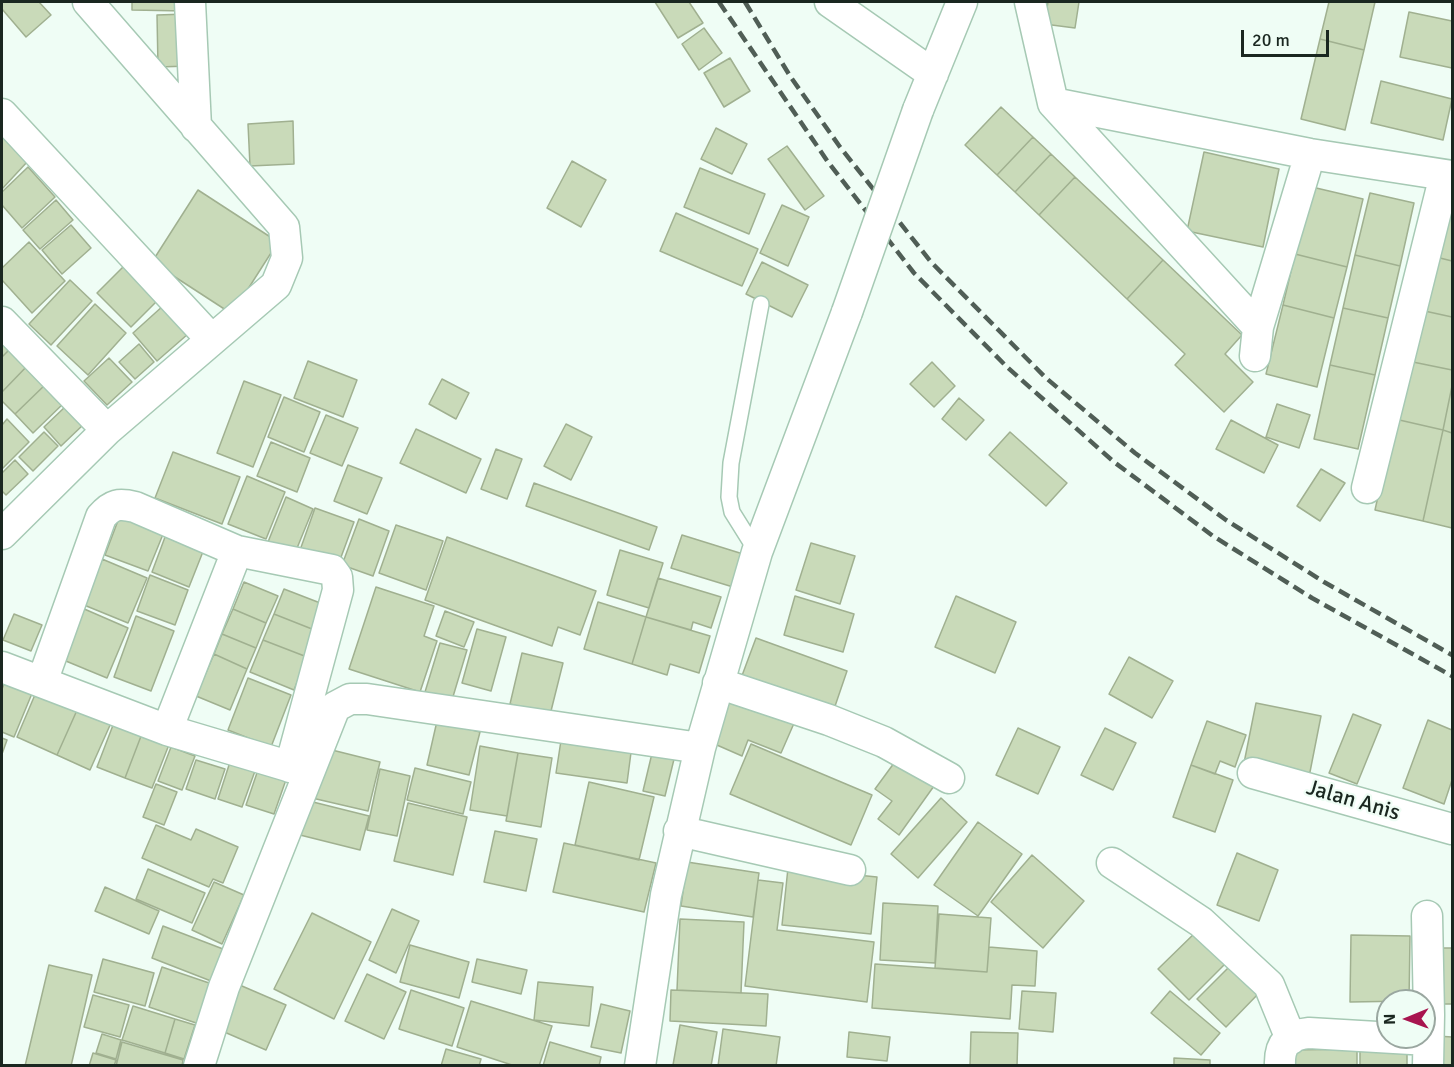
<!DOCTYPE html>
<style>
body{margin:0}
#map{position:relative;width:1454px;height:1067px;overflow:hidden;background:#effdf5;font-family:Signika,sans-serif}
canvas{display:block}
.frame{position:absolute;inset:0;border:3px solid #1a2720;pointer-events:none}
.north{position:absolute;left:1376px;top:989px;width:60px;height:60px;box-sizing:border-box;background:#effdf5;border:2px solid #9aa7a0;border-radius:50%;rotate:269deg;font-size:16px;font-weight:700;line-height:24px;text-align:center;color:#1a2720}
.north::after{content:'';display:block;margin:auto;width:21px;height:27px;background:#a8154f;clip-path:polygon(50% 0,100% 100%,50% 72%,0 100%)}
.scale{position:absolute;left:1241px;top:30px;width:88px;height:27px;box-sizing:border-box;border:3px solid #1a2720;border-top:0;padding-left:8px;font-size:18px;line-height:21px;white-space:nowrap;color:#1a2720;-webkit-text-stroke:4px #effdf5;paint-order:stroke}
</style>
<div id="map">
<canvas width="1454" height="1067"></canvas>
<div class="frame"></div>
<div class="north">N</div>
<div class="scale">20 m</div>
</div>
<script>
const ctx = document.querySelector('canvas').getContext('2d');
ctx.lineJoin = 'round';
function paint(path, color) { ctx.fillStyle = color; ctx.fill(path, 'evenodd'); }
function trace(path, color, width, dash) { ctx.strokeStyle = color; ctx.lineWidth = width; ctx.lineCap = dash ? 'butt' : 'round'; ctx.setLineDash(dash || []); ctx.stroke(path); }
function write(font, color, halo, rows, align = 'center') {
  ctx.font = font + ' Signika,sans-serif'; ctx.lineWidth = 4.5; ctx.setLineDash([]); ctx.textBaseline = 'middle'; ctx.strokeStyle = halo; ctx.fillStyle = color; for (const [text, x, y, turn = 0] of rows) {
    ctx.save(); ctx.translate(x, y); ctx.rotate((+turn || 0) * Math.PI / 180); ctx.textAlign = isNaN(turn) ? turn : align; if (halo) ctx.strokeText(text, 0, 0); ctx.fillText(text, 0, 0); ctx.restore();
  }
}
const building = new Path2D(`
 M2 2H39L51 15 26 37 2 9Z
 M132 2H185V11L132 10Z
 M655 2H689L703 23 678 38Z
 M1048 2H1079L1075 28 1044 24Z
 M1329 2H1375L1364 50 1320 39Z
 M1409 12 1452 21V68L1400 57Z
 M187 14 189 66 158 67 157 15Z
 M704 28 722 53 699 70 682 44Z
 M1320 39 1364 50 1345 130 1301 119Z
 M730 58 750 91 724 107 704 73Z
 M1381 81 1452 99 1443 140 1371 123Z
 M1001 107 1033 137 997 175 965 145Z
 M293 121 294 164 250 166 248 124Z
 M716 128 747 144 732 174 701 159Z
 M2 136 28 161 2 189Z
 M1033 137 1051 154 1015 192 997 175Z
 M787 146 824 196 805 210 768 159Z
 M1204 152 1279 169 1263 247 1187 231Z
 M1051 154 1075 177 1039 215 1015 192Z
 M572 161 606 180 581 227 547 208Z
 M28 167 55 197 22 228 2 205V192Z
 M700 168 765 194 749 234 684 207Z
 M1075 177 1163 260 1127 299 1039 215Z
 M1312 187 1363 199 1347 267 1295 254Z
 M198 190 278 242 232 314 152 262Z
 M1452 191V261L1432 256Z
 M1370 193 1414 203 1400 266 1355 255Z
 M56 200 73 220 40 249 23 230Z
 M782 205 809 217 788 266 760 253Z
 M676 213 758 249 742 286 660 251Z
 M71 225 91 248 62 274 42 250Z
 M29 242 65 281 32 313 2 280V268Z
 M1295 254 1347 267 1334 318 1283 305Z
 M1355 255 1400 266 1388 318 1343 308Z
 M1432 256 1452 261V317L1420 310Z
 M1163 260 1242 335 1225 354 1253 382 1224 412 1175 365 1185 354 1127 299Z
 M762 262 808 285 792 317 746 294Z
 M124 266 158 300 131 327 97 293Z
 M70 280 92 301 51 345 29 324Z
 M95 304 126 333 88 375 57 346Z
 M164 305 188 334 157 361 133 333Z
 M1283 305 1334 318 1317 387 1266 374Z
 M1343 308 1388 318 1375 375 1330 365Z
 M1420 310 1452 317V370L1408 361Z
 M2 335 13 346 2 357Z
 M139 344 154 362 135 379 119 362Z
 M13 346 30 363 2 392V357Z
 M109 358 132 382 107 405 84 381Z
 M308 361 357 380 343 417 294 398Z
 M1408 361 1452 370V386L1443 430 1395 419Z
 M932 362 955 386 934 407 910 384Z
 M30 363 48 382 15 414 2 401V392Z
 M1330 365 1375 375 1358 449 1314 439Z
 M442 379 469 393 456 419 429 404Z
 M244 381 281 395 253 467 217 453Z
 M48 382 66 401 33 433 15 414Z
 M1452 386V433L1443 430Z
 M284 397 320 412 304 452 268 437Z
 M959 398 984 420 966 440 942 419Z
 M1277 404 1310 415 1299 448 1266 437Z
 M66 406 84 424 61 446 44 427Z
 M326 415 358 428 342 466 310 453Z
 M7 419 29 442 2 469V425Z
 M1395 419 1443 430 1423 521 1375 510Z
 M1231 420 1278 445 1264 473 1216 449Z
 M566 424 592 437 571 480 544 466Z
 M416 429 481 459 466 493 400 463Z
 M1443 430 1452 433V528L1423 521Z
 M44 432 58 446 33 471 19 457Z
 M1010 432 1067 483 1046 506 989 455Z
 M271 442 310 458 297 492 257 476Z
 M496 449 522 459 507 499 481 489Z
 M173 452 240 477 222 524 155 498Z
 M15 460 28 474 6 495 2 491V473Z
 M348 465 382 478 367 514 334 501Z
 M1321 469 1345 483 1320 521 1297 506Z
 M247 476 285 492 266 539 228 524Z
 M534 483 657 527 649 550 526 506Z
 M286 497 313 509 295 553 268 542Z
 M315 508 354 522 337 568 299 553Z
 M122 510 166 527 148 571 105 555Z
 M359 519 389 531 373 576 342 565Z
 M396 525 443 541 426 590 379 573Z
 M168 529 206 544 189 587 152 572Z
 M682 535 743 554 733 587 671 568Z
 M447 537 596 591 580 635 558 627 552 646 425 600Z
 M811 543 855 556 840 604 796 590Z
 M620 550 663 563 649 608 607 595Z
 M102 559 147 578 128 623 84 605Z
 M150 575 188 590 175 625 137 611Z
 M658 578 721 597 711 628 693 622 691 630 646 617Z
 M244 582 278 596 266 623 233 609Z
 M376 587 434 606 424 636 437 641 420 692 349 669Z
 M284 589 328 606 317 631 274 614Z
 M795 596 854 614 843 652 784 635Z
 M956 596 1016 622 995 673 935 647Z
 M598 602 646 617 632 664 584 649Z
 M82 608 128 628 107 678 61 659Z
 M233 609 266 623 256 648 222 634Z
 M445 611 474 622 464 647 436 636Z
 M14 614 42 625 31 651 3 640Z
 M274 614 317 631 307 657 263 640Z
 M136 616 174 631 151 691 114 677Z
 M646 617 710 636 699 673 670 664 667 675 632 664Z
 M477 629 506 637 491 691 462 683Z
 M222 634 256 648 247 669 214 654Z
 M756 638 847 671 832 715 740 681Z
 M263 640 307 657 294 690 250 672Z
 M440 643 467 650 452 700 425 692Z
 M522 653 563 663 550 715 510 704Z
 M214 654 247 669 230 710 196 696Z
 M1129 657 1173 681 1152 718 1109 694Z
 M248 678 291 695 271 747 228 730Z
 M6 679 33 691 14 737 2 732V689Z
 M37 690 78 708 57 755 17 737Z
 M731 693 795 721 781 753 748 740 742 756 710 742Z
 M1256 703 1321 716 1309 777 1244 763Z
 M78 708 111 723 90 770 57 755Z
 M1353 714 1381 725 1357 784 1329 773Z
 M115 720 143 731 125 778 97 767Z
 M1428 720 1452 730V780L1444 804 1403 788Z
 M437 721 480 732 469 775 427 765Z
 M1207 721 1246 735 1235 767 1220 761 1215 774 1191 765Z
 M1018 728 1060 747 1038 794 996 775Z
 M1105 728 1136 743 1113 790 1081 775Z
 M143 731 170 742 152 788 125 778Z
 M562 734 632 745 627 783 556 773Z
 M2 738 7 740 2 754Z
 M751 744 872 795 851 845 730 794Z
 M654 745 676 751 665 796 643 791Z
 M480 746 518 753 507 816 470 810Z
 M171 747 195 756 182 790 158 781Z
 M324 748 380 762 368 811 312 798Z
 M518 753 552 758 541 827 506 821Z
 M897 759 934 786 899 835 878 819 892 801 875 789Z
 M196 760 225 769 215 799 186 789Z
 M230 762 255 771 242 807 218 799Z
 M260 764 288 774 274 814 246 805Z
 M1191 765 1233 780 1215 832 1173 817Z
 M415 768 471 782 463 814 407 800Z
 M380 769 410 776 397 836 367 830Z
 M589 782 654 797 639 860 575 845Z
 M156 784 177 792 164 825 143 817Z
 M941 798 967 822 918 878 891 854Z
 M309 801 369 816 360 850 300 835Z
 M408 803 467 817 453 875 394 861Z
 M978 822 1022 854 978 916 934 885Z
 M156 825 191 840 196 829 238 847 223 883 213 879 209 887 142 858Z
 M495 831 537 839 526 891 484 882Z
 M564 843 656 863 644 912 553 892Z
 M1237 853 1278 870 1259 921 1217 905Z
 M1032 855 1084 901 1043 948 991 902Z
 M687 862 759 873 753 917 681 906Z
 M788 868 877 877 871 934 782 925Z
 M148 869 205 893 192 923 136 899Z
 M758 880 783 883 777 930 874 942 867 1002 745 986Z
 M214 882 244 895 222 944 192 930Z
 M105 887 159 911 149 934 95 911Z
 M883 903 938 906 935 963 880 960Z
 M392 909 419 921 396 973 369 960Z
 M312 913 371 942 334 1019 274 989Z
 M939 914 991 918 987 972 935 968Z
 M680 919 744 922 741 993 677 990Z
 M163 926 223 949 211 981 152 958Z
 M1200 928 1230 959 1189 1000 1158 969Z
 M1351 935 1410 936 1409 1001 1350 1002Z
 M410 945 469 962 459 998 400 982Z
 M989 947 1037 951 1035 986 1012 985 1010 1019 872 1008 875 964 987 972Z
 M1435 948H1452V1004H1440Z
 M103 959 154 973 145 1006 94 992Z
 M477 959 527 970 521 994 472 982Z
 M1234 962 1262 990 1226 1027 1197 999Z
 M49 965 92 975 71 1066H25Z
 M162 967 212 984 199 1024 149 1007Z
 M367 974 406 992 384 1039 345 1021Z
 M538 982 593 987 589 1026 534 1020Z
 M235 983 286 1005 266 1050 215 1028Z
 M411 990 464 1008 452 1046 399 1029Z
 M671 990 768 994 766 1026 670 1021Z
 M1022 991 1056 993 1053 1032 1019 1029Z
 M1170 991 1220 1033 1201 1055 1151 1013Z
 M93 995 129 1005 120 1037 84 1027Z
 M471 1001 552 1026 539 1066H515L457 1047Z
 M601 1004 630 1011 621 1053 591 1047Z
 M133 1006 175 1019 165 1053 122 1040Z
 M175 1019 195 1025 184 1059 165 1053Z
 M680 1025 717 1032 711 1066 673 1065Z
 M723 1029 780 1037 776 1066H718Z
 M849 1032 890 1037 887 1061 847 1057Z
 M971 1032 1018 1033 1017 1066H970Z
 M102 1034 121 1040 116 1059 96 1053Z
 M1437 1036 1452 1037V1066H1437Z
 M122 1042 183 1060 182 1066H116Z
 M550 1042 601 1057 599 1066H543Z
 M1360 1048H1407V1066H1360Z
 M446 1049 481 1059 479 1066H441Z
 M1357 1049V1066H1289V1050Z
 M93 1053 116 1060 114 1066H89Z
 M1174 1058 1210 1060V1066H1174Z`);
const service = new Path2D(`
 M757 552 732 512 729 497 731 463 761 304`);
const minor = new Path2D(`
 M190 2 196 127
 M830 2 933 74
 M1030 2 1053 103 1310 154 1452 176
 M1053 103 1258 327
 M918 110 962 2
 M2 114 212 340
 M2 322 107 430
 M1255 356 1258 327 1310 154
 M1367 488 1445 175
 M2 534 107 430 276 285 287 258 284 227 88 2
 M2 667 167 730 308 772
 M42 682 101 517C112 504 119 503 135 507L237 551 332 570 337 577 338 590 290 767
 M718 683 829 720 884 742 949 778
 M167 730 237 551
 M1253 773 1452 829
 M679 831 850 870
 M1112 863 1201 922 1269 985 1291 1039
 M1427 916 1429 1015 1428 1066
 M199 1066 224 987 335 707 350 699H367L700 748
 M640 1066 666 895 700 748 757 552 847 312
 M1280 1066C1279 1044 1288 1035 1309 1033L1428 1040`);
const rail = new Path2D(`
 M719 2 828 162 914 273 1007 367 1114 462 1213 536 1312 598 1452 676
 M745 2 790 76 840 147 931 262 1046 378 1135 453 1226 520 1324 582 1452 655`);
const minorBridge = new Path2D(`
 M847 312 918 110`);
const streetNames = [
 ["Jalan Anis",1353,801,16]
];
paint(building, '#c9dab9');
trace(building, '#a0b090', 1.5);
trace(service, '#a6c9b4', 18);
trace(minor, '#a6c9b4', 33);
trace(service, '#fff', 15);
trace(minor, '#fff', 30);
trace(rail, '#505e56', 4.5, [12, 6]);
trace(minorBridge, '#a6c9b4', 33, []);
trace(minorBridge, '#fff', 30);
write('22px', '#1a2720', '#effdf5', streetNames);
</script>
